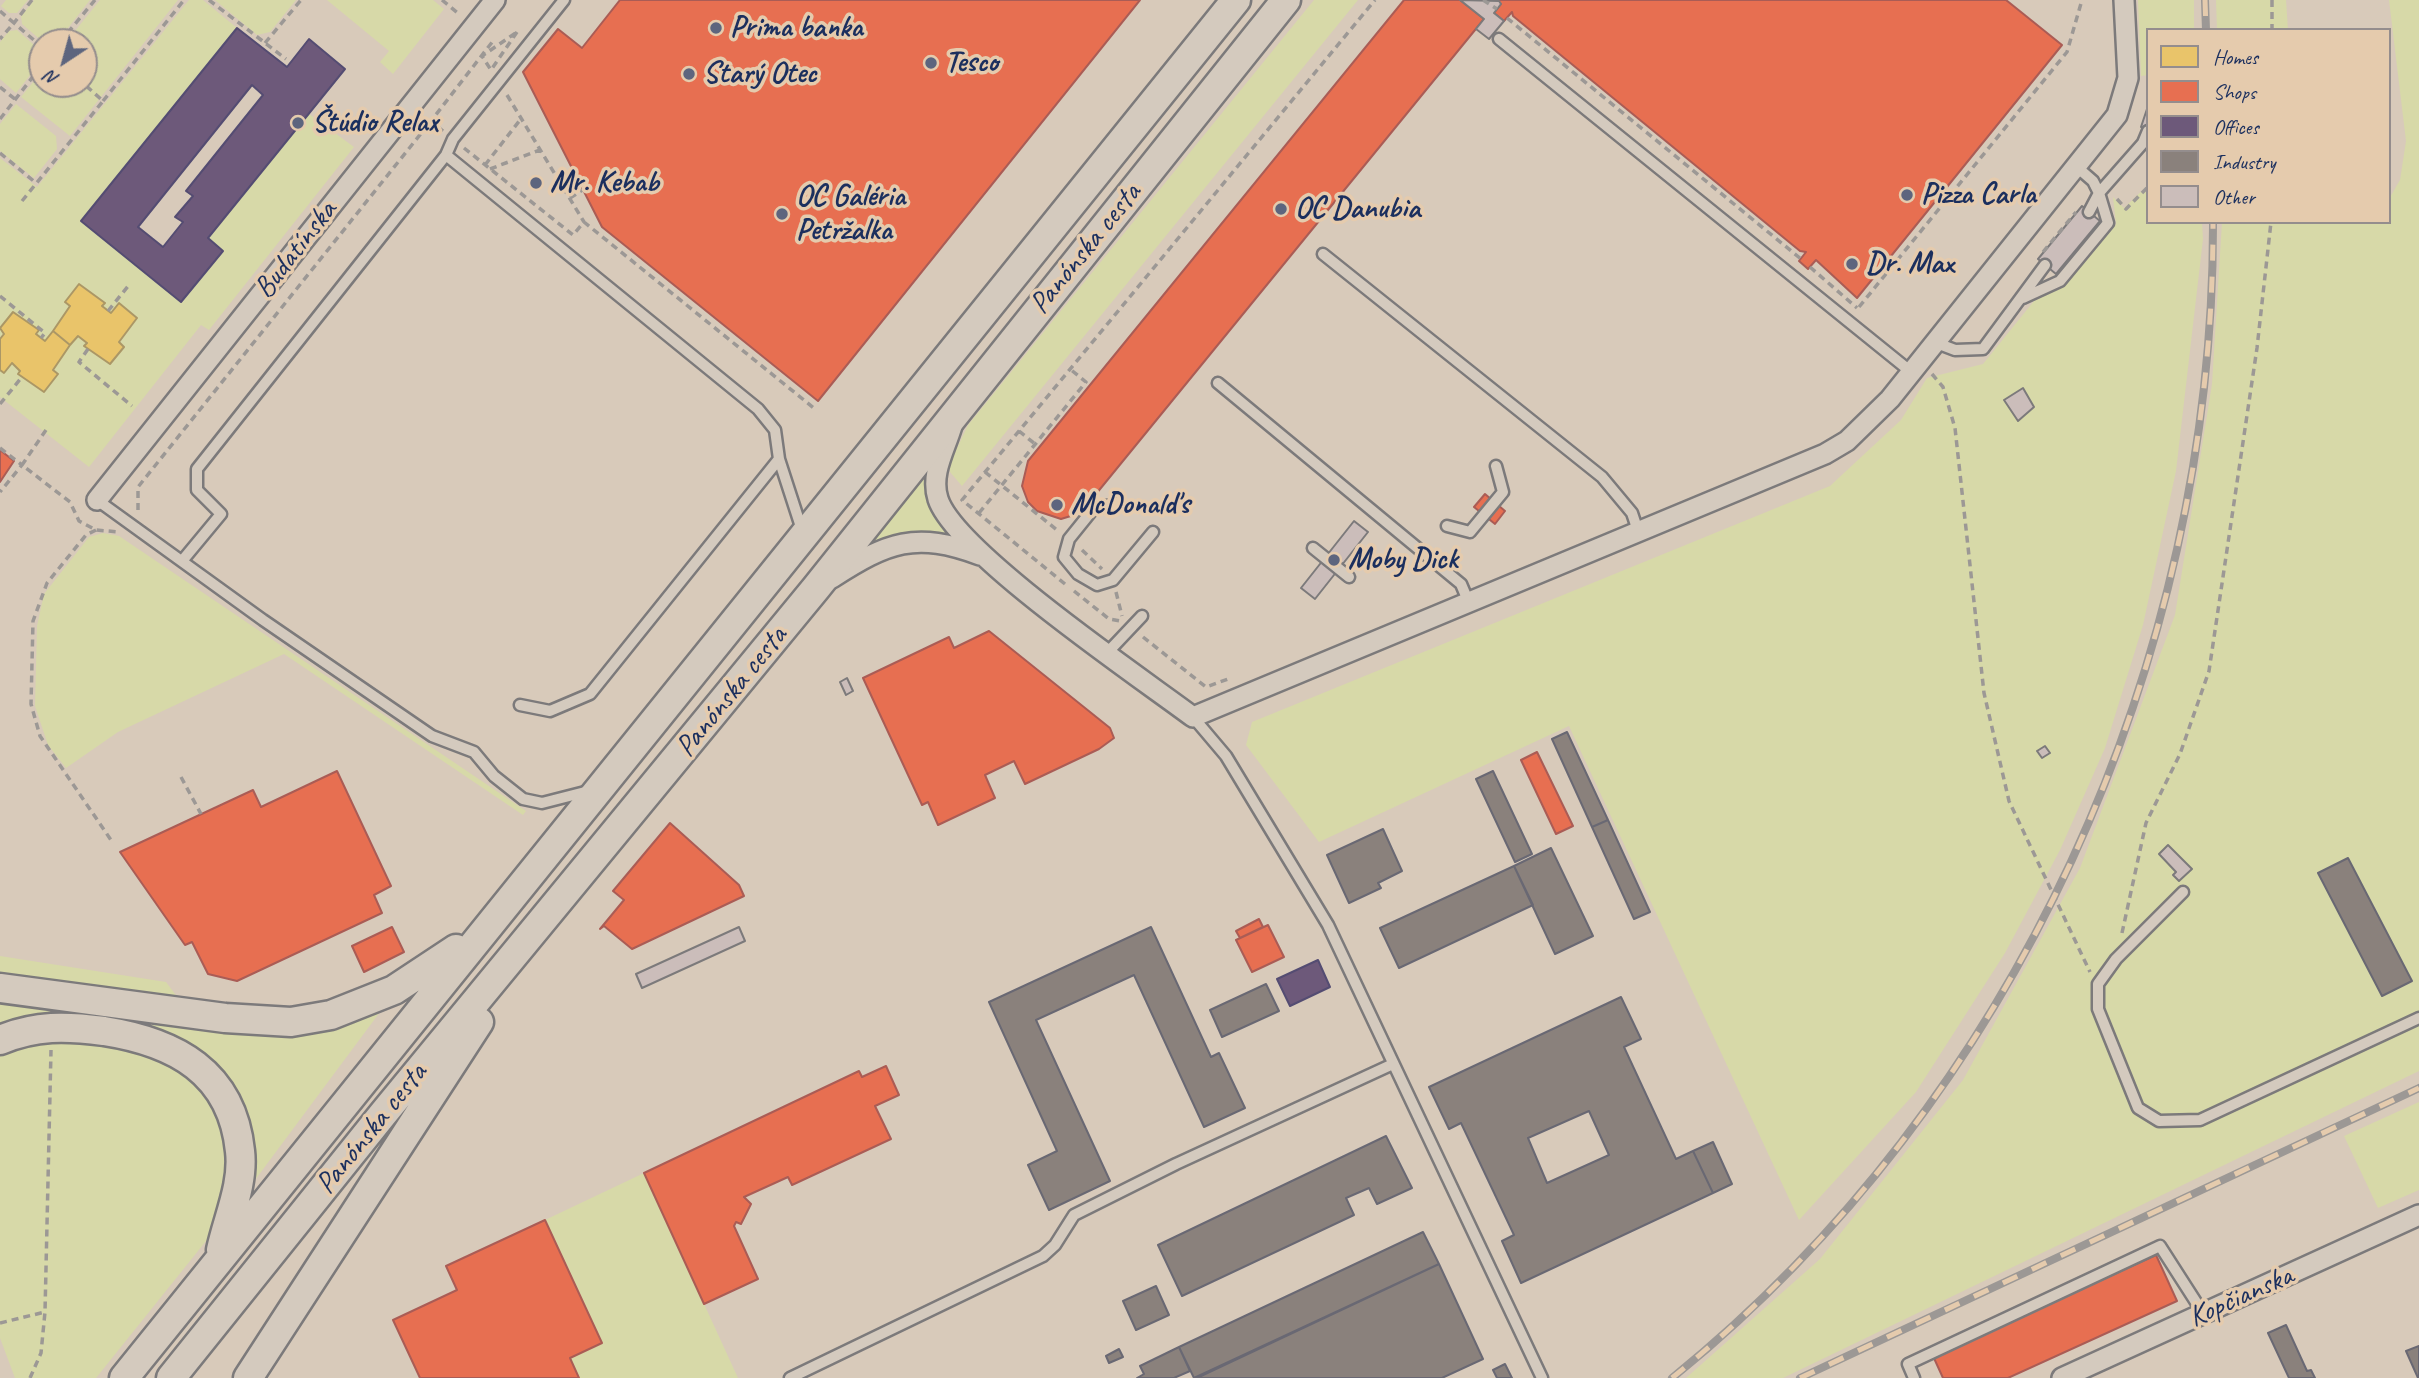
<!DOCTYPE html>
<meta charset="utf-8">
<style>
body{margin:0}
#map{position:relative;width:2419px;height:1378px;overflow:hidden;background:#d8caba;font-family:Caveat,sans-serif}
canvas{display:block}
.legend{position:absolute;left:2146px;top:28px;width:245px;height:196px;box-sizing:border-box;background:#e5cbad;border:2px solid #948d8d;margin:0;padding:9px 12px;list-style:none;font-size:21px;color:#1b2f5e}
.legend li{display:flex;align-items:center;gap:14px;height:35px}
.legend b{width:35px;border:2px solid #948d8d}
.north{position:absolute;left:28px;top:28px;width:70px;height:70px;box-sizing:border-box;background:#e5cbad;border:2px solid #948d8d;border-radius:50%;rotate:216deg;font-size:19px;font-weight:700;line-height:28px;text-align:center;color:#1b2f5e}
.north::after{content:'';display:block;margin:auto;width:24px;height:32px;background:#5d657e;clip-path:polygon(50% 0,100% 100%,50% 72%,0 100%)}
</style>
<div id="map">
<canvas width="2419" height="1378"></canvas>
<ul class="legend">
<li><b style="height:19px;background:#e9c46a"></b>Homes</li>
<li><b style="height:19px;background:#e76f51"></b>Shops</li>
<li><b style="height:19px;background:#6d597a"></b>Offices</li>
<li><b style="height:19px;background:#8a817c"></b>Industry</li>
<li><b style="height:19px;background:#cbbdba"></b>Other</li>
</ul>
<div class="north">N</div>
</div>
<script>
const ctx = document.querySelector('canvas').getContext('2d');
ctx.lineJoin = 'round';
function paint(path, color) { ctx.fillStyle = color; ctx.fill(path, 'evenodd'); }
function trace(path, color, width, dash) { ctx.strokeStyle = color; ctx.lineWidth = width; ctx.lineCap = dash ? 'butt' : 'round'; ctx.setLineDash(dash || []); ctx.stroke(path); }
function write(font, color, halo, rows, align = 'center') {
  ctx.font = font + ' Caveat,sans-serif'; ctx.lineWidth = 7; ctx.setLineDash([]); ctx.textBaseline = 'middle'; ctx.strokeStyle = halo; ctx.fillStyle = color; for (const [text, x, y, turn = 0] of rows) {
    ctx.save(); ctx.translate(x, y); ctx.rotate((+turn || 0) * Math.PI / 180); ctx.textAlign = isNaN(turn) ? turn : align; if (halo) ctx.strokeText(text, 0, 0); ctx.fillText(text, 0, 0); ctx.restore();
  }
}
const green = new Path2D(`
 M6 0H28L17 13H9L1 6Z
 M34 0H90L57 42H43L22 24 21 16Z
 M100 0H178L70 136 21 97 42 71V84H84V42H66Z
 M189 0H203L237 28 81 221 182 302 223 251 208 238 309 114 354 147 209 330 201 325 89 467 0 397V158L37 187Z
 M215 0H296L270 32 257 35Z
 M327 0H433L444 9 393 74 380 62 389 51Z
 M1314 0H1358L962 486 950 472 949 465 968 425Z
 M2138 0H2194V30H2148V75L2141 76Z
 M2216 0H2286L2288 30H2217Z
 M2389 0H2419V1071L1783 1378H1686L1820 1259 1963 1080 2080 868 2175 615 2212 384 2222 222H2389V199L2400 180 2406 141Z
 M17 30 42 52V60L16 93 0 79V42L9 31Z
 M16 104 56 136 57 149 34 178 0 151V124Z
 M2148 185V222H2202L2203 239 2176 471 2143 625 2105 748 2060 850 2005 953 1916 1092 1799 1220 1569 726 1319 842 1246 745 1252 722 1830 486 1901 420 1927 378 1983 364 2034 301 2064 286 2116 224 2113 197 2124 208Z
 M933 468 958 541C926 527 898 529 867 545Z
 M103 533 119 536 526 811 523 815 284 654 118 732 66 768 48 745 35 706 37 626 44 594 89 537Z
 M0 956 166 982 178 998 0 972Z
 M0 999 188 1026 383 1008 255 1180 96 1378H15L0 1338Z
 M2419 1102V1190L2378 1208 2344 1136Z
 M644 1173 738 1378H579L570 1358 602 1342 545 1220Z`);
const homes = new Path2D(`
 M79 284 105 303 102 306 111 313 119 303 137 318 119 342 124 347 110 364 84 346 87 343 78 336 70 345 53 331 70 306 65 302Z
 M13 312 39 330 36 334 45 341 53 331 70 345 53 370 58 374 44 392 18 374 20 371 12 363 4 373 0 370V339L4 334 0 328Z`);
const shops = new Path2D(`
 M620 0H1140L818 401 602 227 523 72 558 29 582 48Z
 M1404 0H1460L1484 19 1087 505 1074 515 1061 519 1037 511 1028 502 1022 486 1028 461Z
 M1492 0H2006L2062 45 1857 298 1816 260 1808 269 1799 261 1806 252 1800 251 1513 16 1512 12 1504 21 1494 13 1501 4Z
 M0 450 14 461 0 482Z
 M1485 494 1505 511 1495 524 1474 507Z
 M989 631 1110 728 1114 738 1099 749 1025 784 1014 761 985 775 995 798 938 825 928 802 922 805 863 678 949 637 954 648Z
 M1537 752 1573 826 1556 834 1521 760Z
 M337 771 391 886 374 895 382 913 237 981 208 974 192 942 185 945 120 852 253 790 261 807Z
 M670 823 739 885 744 896 632 949 604 926 600 929 624 900 613 891Z
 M1259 919 1263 927 1240 938 1236 931Z
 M1268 925 1284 957 1252 972 1236 940Z
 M392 927 404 952 364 972 352 946Z
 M886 1066 899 1095 875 1106 891 1139 792 1185 788 1177 744 1197 751 1204 741 1224 736 1222 734 1226 758 1279 704 1304 644 1173 859 1071 862 1077Z
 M545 1220 602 1343 570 1358 579 1378H420L393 1320 457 1290 446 1266Z
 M2156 1255 2177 1301 2008 1378H1943L1933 1356Z`);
const offices = new Path2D(`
 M237 28 287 67 309 39 345 69 208 238 223 251 181 302 81 221ZM252 85 263 95 186 191 193 196 175 217 183 222 163 247 138 227Z
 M1318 960 1330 987 1290 1006 1277 979Z`);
const industry = new Path2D(`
 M1567 732 1608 820 1592 827 1552 739Z
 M1493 771 1532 854 1515 862 1476 779Z
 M1608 820 1650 912 1634 919 1592 827Z
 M1383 829 1402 871 1378 883 1381 888 1349 903 1327 855Z
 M1551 848 1593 936 1555 954 1514 866Z
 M2348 858 2412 981 2382 996 2318 873Z
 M1514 866 1533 905 1399 968 1380 928Z
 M1151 927 1211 1057 1219 1053 1245 1108 1204 1127 1134 975 1036 1020 1110 1181 1049 1210 1028 1165 1057 1151 989 1002Z
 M1266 984 1279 1011 1222 1037 1210 1010Z
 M1621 997 1641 1039 1624 1047 1676 1159 1693 1151 1713 1193 1521 1283 1502 1241 1514 1235 1461 1123 1449 1129 1429 1087ZM1589 1111 1609 1155 1547 1183 1528 1138Z
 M1386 1136 1412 1188 1377 1204 1369 1188 1346 1198 1354 1215 1182 1296 1158 1245Z
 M1713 1142 1732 1184 1713 1193 1693 1151Z
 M1423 1232 1439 1264 1194 1378 1179 1347Z
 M1439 1264 1483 1359 1442 1378H1197Z
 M1156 1286 1169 1315 1136 1330 1123 1301Z
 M2286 1325 2307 1371 2311 1370 2315 1378H2289L2268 1333Z
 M2419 1346V1378H2418L2406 1351Z
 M1179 1347 1190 1371 1174 1378H1137L1144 1374 1140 1366Z
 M1119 1349 1123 1357 1109 1363 1106 1356Z
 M1505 1364 1512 1378H1497L1493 1370Z`);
const building = new Path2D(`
 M1460 0 1499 1 1501 4 1494 13 1504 21 1489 39 1476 29 1484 19Z
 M2148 106V129L2141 127Z
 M2082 206 2100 221 2056 274 2038 259Z
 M2023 388 2034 407 2018 421 2004 400Z
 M1354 521 1368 532 1315 599 1301 588Z
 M847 678 853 691 846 695 840 682Z
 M2045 746 2050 753 2042 758 2037 751Z
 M2168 845 2192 869 2179 881 2173 875 2176 872 2159 854Z
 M739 927 745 941 642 988 636 974Z`);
const path = new Path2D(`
 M32 0 14 23 42 47
 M209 0 286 59
 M442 0 459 14
 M1483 0 1497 9
 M2272 0V30
 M0 11 14 23 0 39
 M1507 18 1801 259
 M517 32 491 70 482 56Z
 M60 42 95 0
 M265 43 301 0
 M0 87 16 100
 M507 95 584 222
 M103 101 184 0
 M0 119 42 65
 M443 131 431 121 493 41
 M464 148 573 235 584 222 815 409
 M0 153 36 183
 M485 165 520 120
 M490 169 540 150
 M570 198 584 189
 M2117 199 2126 209 2148 187
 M22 201 103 101 84 84
 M2043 252 2076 212
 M1810 267 1857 308
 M0 296 45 333 41 338
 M1859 307 2067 52 2082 0
 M108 311 129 285
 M88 349 79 362 132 406
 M1932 374 1943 387 1955 428 1984 693 2009 801 2090 972
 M0 404 22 377
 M46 430 22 465 70 502 79 521 96 530 119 532
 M1019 431 1035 444
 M0 448 22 465 0 492
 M985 472 1057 530
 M138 510V487L431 121
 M979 513 1086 382 1070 369
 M96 530 86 535 47 583 33 621 31 704 40 736 111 840
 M1082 550 1102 569
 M1065 584 962 500 1375 0
 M1074 591 1109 619 1120 621
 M1116 592 1122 616
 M1143 637 1206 687 1228 679
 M181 777 201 814
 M2122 933 2146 823 2180 754 2209 671 2257 348 2271 222
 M0 1323 45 1312
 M30 1378 41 1353 45 1312 51 1050`);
const lane = new Path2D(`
 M1499 39 1910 371
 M446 155 453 139 564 0
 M2078 168 2093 181 2099 193 2089 212
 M1323 254 1602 477 1632 513 1638 531
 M2023 298 2060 281 2108 223 2099 193 2143 143 2148 131
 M1934 342 1955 350 1983 349 2045 265
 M1218 383 1461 584 1469 603
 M97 500 263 620 432 736 474 752 494 776 523 799 542 803 589 791
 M1119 504 1094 508 1069 539 1064 557 1078 574 1097 585 1113 580 1153 532
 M1447 526 1470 532 1503 492 1496 466
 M1313 548 1349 577
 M182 561 221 514 197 490V469L446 155 758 409 775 430 779 459 802 530
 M1107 653 1142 616
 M520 705 550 711 590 694 779 459
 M1193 717 1226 756 1328 925 1542 1378
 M2183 892 2116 959 2098 984V1009L2138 1108 2159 1121 2200 1120 2419 1018
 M790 1378 1043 1256 1055 1245 1074 1215 1176 1164 1393 1064
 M1914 1378 1908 1364 2160 1246 2203 1313`);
const street = new Path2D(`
 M952 426C945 450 930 474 938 499 955 552 1141 678 1193 717L1825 454 1847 441 1890 399 2117 115 2128 78 2124 0
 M97 500 495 0
 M832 578C888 542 915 531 980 555
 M2062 1378 2419 1215`);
const secondary = new Path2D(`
 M0 988 225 1018 291 1022 331 1015 394 990 456 949
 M0 1040C36 1025 66 1026 104 1031 175 1042 232 1072 240 1151 244 1184 228 1218 221 1250
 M124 1378 1236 0
 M171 1378 383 1114 816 588 1286 0
 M248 1378 479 1022`);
const rail = new Path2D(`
 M2205 0 2206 30
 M1672 1378C2015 1101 2214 661 2213 222
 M1800 1378 2419 1088`);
const markers = [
 [716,28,7,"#5d657e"],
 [931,63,7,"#5d657e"],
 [689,74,7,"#5d657e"],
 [298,123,7,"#5d657e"],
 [536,183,7,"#5d657e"],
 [1907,195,7,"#5d657e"],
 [1281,209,7,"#5d657e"],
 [782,214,7,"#5d657e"],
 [1852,264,7,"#5d657e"],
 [1057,505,7,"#5d657e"],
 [1334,560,7,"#5d657e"]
];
const poiNames = [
 ["Prima banka",730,28],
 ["Tesco",945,63],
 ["Starý Otec",703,74],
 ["Štúdio Relax",312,123],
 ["Mr. Kebab",550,183],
 ["Pizza Carla",1921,195],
 ["OC Galéria",796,197],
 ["Petržalka",796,231],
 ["OC Danubia",1295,209],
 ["Dr. Max",1866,264],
 ["McDonald's",1071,505],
 ["Moby Dick",1348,560]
];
const streetNames = [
 ["Panónska cesta",1086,249,-51],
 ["Budatínska",296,250,-52],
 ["Panónska cesta",732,692,-51],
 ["Panónska cesta",372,1129,-51],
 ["Kopčianska",2241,1297,-24]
];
paint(green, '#d7d9a8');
paint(homes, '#e9c46a');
trace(homes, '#ab9766', 2);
paint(shops, '#e76f51');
trace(shops, '#aa5c55', 2);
paint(offices, '#6d597a');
trace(offices, '#544c72', 2);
paint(industry, '#8a817c');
trace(industry, '#696873', 2);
paint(building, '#cbbdba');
trace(building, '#7c7a7b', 2);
trace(lane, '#7c7a7b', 15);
trace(street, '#7c7a7b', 24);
trace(secondary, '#7c7a7b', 33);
trace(path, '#9c9895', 3.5, [7, 5]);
trace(lane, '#d4cabe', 10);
trace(street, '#d4cabe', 19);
trace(secondary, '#d4cabe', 28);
trace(rail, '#9c9895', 8);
trace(rail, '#e5cbad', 5, [16]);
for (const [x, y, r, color] of markers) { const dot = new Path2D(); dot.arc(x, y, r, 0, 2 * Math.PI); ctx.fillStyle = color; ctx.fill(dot); trace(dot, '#e5cbad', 2.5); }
write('bold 30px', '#1b2f5e', '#e5cbad', poiNames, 'left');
write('30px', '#1b2f5e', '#e5cbad', streetNames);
</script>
